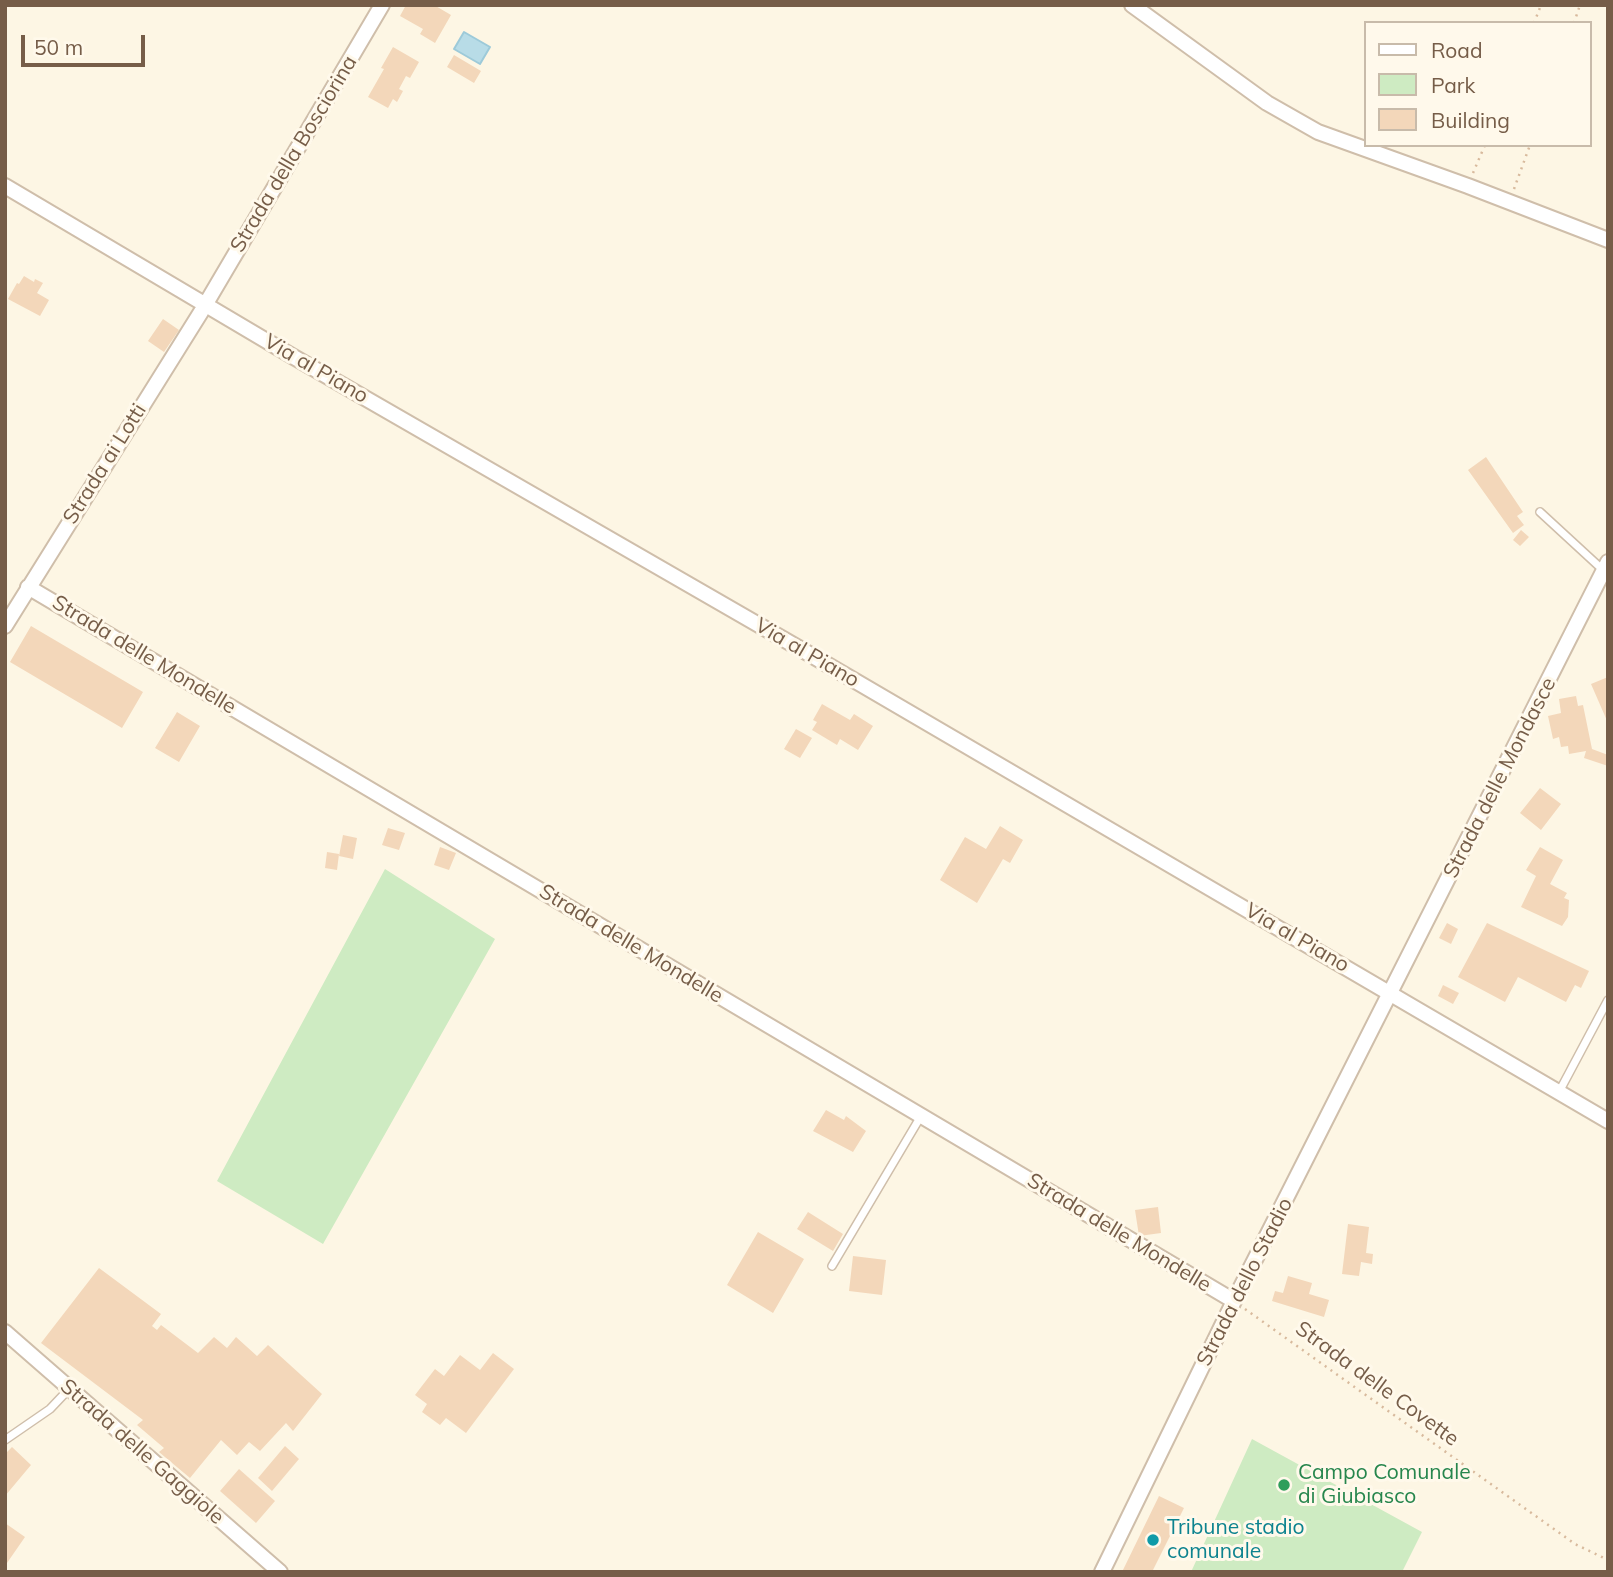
<!DOCTYPE html>
<style>
body{margin:0}
#map{position:relative;width:1613px;height:1577px;overflow:hidden;background:#fdf6e4;font-family:Mulish,sans-serif}
canvas{display:block}
.frame{position:absolute;inset:0;border:7px solid #765d48;pointer-events:none}
.legend{position:absolute;left:1364px;top:21px;width:228px;height:126px;box-sizing:border-box;background:#fff9eb;border:2px solid #c8bbaa;margin:0;padding:9px 12px;list-style:none;font-size:21px;color:#765d48}
.legend li{display:flex;align-items:center;gap:14px;height:35px}
.legend b{width:35px;border:2px solid #c8bbaa}
.scale{position:absolute;left:21px;top:35px;width:124px;height:32px;box-sizing:border-box;border:4px solid #765d48;border-top:0;padding-left:9px;font-size:21px;line-height:24px;white-space:nowrap;color:#765d48;-webkit-text-stroke:5px #fff9eb;paint-order:stroke}
</style>
<div id="map">
<canvas width="1613" height="1577"></canvas>
<div class="frame"></div>
<ul class="legend">
<li><b style="height:9px;background:#fff"></b>Road</li>
<li><b style="height:19px;background:#ceebc2"></b>Park</li>
<li><b style="height:19px;background:#f3d7ba"></b>Building</li>
</ul>
<div class="scale">50 m</div>
</div>
<script>
const ctx = document.querySelector('canvas').getContext('2d');
ctx.lineJoin = 'round';
function paint(path, color) { ctx.fillStyle = color; ctx.fill(path, 'evenodd'); }
function trace(path, color, width, dash) { ctx.strokeStyle = color; ctx.lineWidth = width; ctx.lineCap = dash ? 'butt' : 'round'; ctx.setLineDash(dash || []); ctx.stroke(path); }
function write(font, color, halo, rows, align = 'center') {
  ctx.font = font + ' Mulish,sans-serif'; ctx.lineWidth = 6; ctx.setLineDash([]); ctx.textBaseline = 'middle'; ctx.strokeStyle = halo; ctx.fillStyle = color; for (const [text, x, y, turn = 0] of rows) {
    ctx.save(); ctx.translate(x, y); ctx.rotate((+turn || 0) * Math.PI / 180); ctx.textAlign = isNaN(turn) ? turn : align; if (halo) ctx.strokeText(text, 0, 0); ctx.fillText(text, 0, 0); ctx.restore();
  }
}
const green = new Path2D(`
 M385 869 495 939 323 1244 217 1181Z
 M1252 1439 1422 1532 1402 1572H1191Z`);
const water = new Path2D(`
 M464 32 490 47 480 64 454 49Z`);
const building = new Path2D(`
 M406 5H434L451 15 435 43 420 34 423 29 400 16Z
 M393 47 419 62 410 78 406 76 399 89 403 91 397 102 393 99 388 108 368 97 384 69 381 68Z
 M454 55 481 71 474 83 447 67Z
 M24 276 34 282 35 279 43 283 37 293 49 300 40 316 8 299 17 283 19 284Z
 M163 319 179 330 164 352 148 341Z
 M1486 457 1523 512 1517 516 1524 525 1513 533 1468 470Z
 M1521 530 1529 537 1520 546 1513 540Z
 M31 626 143 692 122 728 10 662Z
 M1608 677V723L1591 684Z
 M1576 696 1578 706 1583 705 1592 749 1608 755V766L1584 758 1586 751 1569 754 1568 746 1561 747 1559 737 1553 739 1548 716 1561 713 1559 699Z
 M822 704 850 720 854 714 873 726 858 750 840 739 837 745 812 730 817 722 813 720Z
 M177 712 200 726 179 762 155 748Z
 M796 729 812 738 800 758 784 749Z
 M1540 788 1561 804 1541 830 1520 813Z
 M1000 826 1023 840 1010 863 1003 859 977 903 940 880 965 837 986 849Z
 M388 828 405 833 399 850 382 845Z
 M343 835 357 838 353 859 339 856Z
 M440 847 456 853 449 870 434 865Z
 M1540 847 1563 860 1550 884 1567 893 1564 898 1569 900 1568 917 1562 926 1521 907 1536 876 1526 870Z
 M327 852 339 854 337 870 325 868Z
 M1447 923 1458 929 1451 944 1439 938Z
 M1487 923 1589 971 1581 988 1575 985 1566 1002 1518 977 1505 1002 1458 977Z
 M1443 985 1459 993 1453 1004 1438 996Z
 M826 1110 844 1120 846 1116 866 1131 853 1152 813 1131Z
 M1158 1207 1161 1233 1139 1236 1135 1210Z
 M808 1212 843 1234 833 1251 797 1229Z
 M1348 1224 1369 1227 1366 1253 1373 1254 1372 1264 1361 1262 1359 1276 1342 1274Z
 M758 1232 804 1259 773 1313 727 1285Z
 M853 1256 886 1260 882 1295 849 1291Z
 M99 1268 161 1314 152 1326 157 1330 161 1325 198 1353 214 1337 227 1348 236 1337 257 1356 268 1345 322 1394 293 1431 286 1423 260 1451 249 1442 237 1455 221 1440 190 1478 159 1452 164 1448 137 1425 143 1420 41 1343Z
 M1288 1276 1312 1283 1309 1294 1329 1300 1324 1317 1272 1301 1275 1291 1283 1293Z
 M493 1353 514 1369 466 1433 446 1418 440 1425 422 1412 427 1404 415 1395 435 1369 444 1376 460 1355 480 1370Z
 M285 1446 299 1459 272 1491 258 1478Z
 M12 1447 31 1465 5 1496V1454Z
 M239 1469 275 1501 256 1523 220 1491Z
 M1159 1496 1184 1508 1152 1572H1122Z
 M5 1523 25 1537 7 1563 5 1561Z`);
const path = new Path2D(`
 M1534 23 1541 5
 M1574 23 1580 5
 M1473 173 1485 145
 M1514 189 1530 145
 M1245 1309 1575 1544 1608 1560`);
const lane = new Path2D(`
 M1540 512 1603 570
 M1559 1092 1608 1000
 M832 1266 921 1116
 M5 1440 50 1409 69 1389`);
const street = new Path2D(`
 M1132 5 1267 103 1318 132 1468 186 1608 240
 M5 186 292 356 804 651 1608 1121
 M28 587 1234 1301
 M5 626 201 312 382 5
 M5 1332 280 1572
 M1102 1572 1234 1301 1608 562`);
const markers = [
 [1284,1485,7,"#2e9e5b"],
 [1153,1540,7,"#0f9aa8"]
];
const streetNames = [
 ["Strada della Bosciorina",294,154,-59],
 ["Via al Piano",316,369,30],
 ["Strada ai Lotti",105,464,-58],
 ["Via al Piano",807,653,30],
 ["Strada delle Mondelle",144,655,31],
 ["Strada delle Mondasce",1500,778,-63],
 ["Via al Piano",1297,938,30],
 ["Strada delle Mondelle",631,944,31],
 ["Strada delle Mondelle",1119,1233,31],
 ["Strada dello Stadio",1245,1282,-63],
 ["Strada delle Covette",1377,1384,36],
 ["Strada delle Gaggiole",142,1452,41]
];
const leisureNames = [
 ["Campo Comunale",1298,1473],
 ["di Giubiasco",1298,1497]
];
const cultureNames = [
 ["Tribune stadio",1167,1528],
 ["comunale",1167,1552]
];
paint(green, '#ceebc2');
paint(water, '#b8dce7');
trace(water, '#9dcad9', 2);
paint(building, '#f3d7ba');
trace(lane, '#cfbeaa', 10);
trace(street, '#cfbeaa', 18);
trace(path, '#d8ba9d', 2.5, [2, 5]);
trace(lane, '#fff', 7);
trace(street, '#fff', 14);
for (const [x, y, r, color] of markers) { const dot = new Path2D(); dot.arc(x, y, r, 0, 2 * Math.PI); ctx.fillStyle = color; ctx.fill(dot); trace(dot, '#fff9eb', 2.5); }
write('21px', '#765d48', '#fff9eb', streetNames);
write('21px', '#27864d', '#fff9eb', leisureNames, 'left');
write('21px', '#0d838f', '#fff9eb', cultureNames, 'left');
</script>
